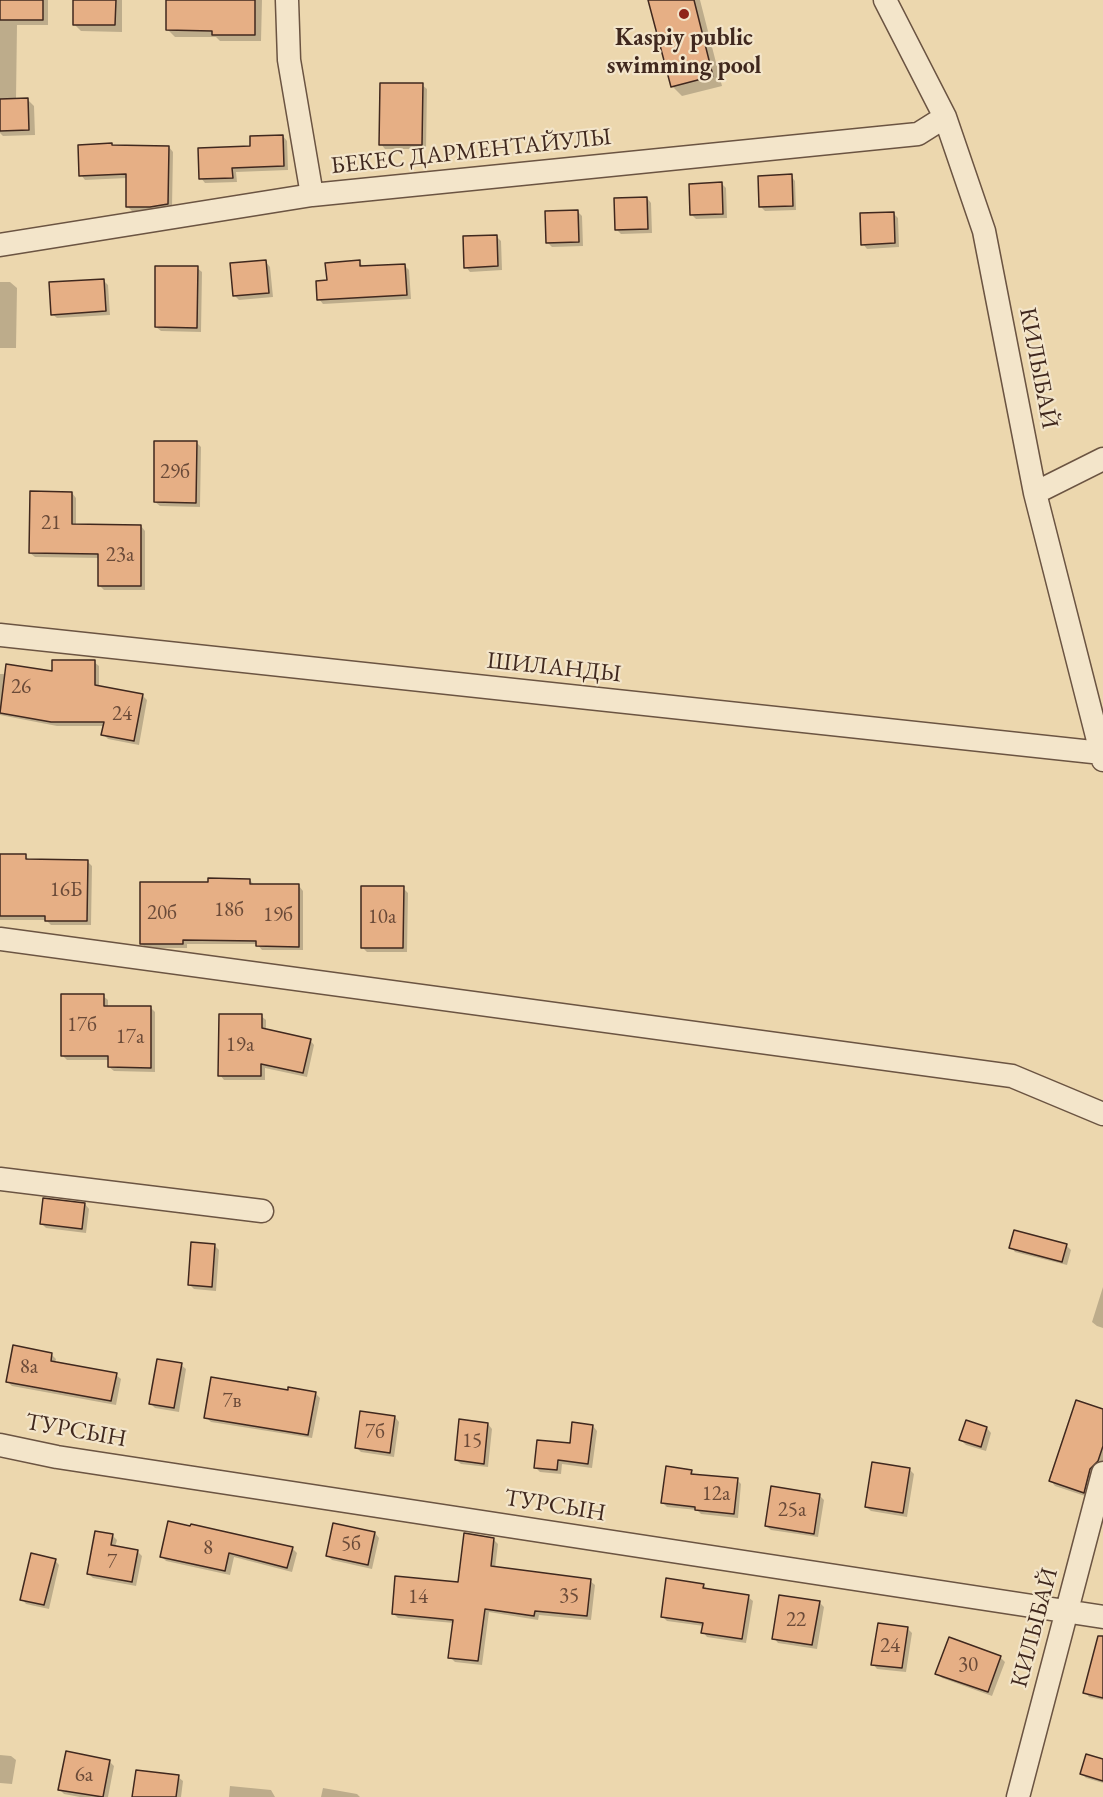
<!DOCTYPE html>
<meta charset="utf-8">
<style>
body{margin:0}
canvas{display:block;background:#ecd7ae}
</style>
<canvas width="1103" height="1797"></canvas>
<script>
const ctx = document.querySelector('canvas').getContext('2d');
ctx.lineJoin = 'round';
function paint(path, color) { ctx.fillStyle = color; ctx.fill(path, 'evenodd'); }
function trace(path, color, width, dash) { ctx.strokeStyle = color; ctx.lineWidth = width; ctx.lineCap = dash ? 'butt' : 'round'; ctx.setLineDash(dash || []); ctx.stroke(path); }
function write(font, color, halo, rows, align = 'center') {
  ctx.font = font + ' "EB Garamond",serif'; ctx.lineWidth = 4.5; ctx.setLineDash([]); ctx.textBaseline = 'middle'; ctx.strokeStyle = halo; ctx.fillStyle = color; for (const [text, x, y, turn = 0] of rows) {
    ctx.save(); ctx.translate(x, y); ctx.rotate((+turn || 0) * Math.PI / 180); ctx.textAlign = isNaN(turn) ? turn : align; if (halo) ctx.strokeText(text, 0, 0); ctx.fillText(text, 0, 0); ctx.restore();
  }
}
const shadow = new Path2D(`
 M0 0H48V25H17L16 100H28L34 106 35 135 3 136 0 133Z
 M74 0H122V32L81 31 74 24Z
 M168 0H262L261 41H220L216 37H175L167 29Z
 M650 0H700L722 86 682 96 672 86Z
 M422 85 427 89 426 149H385L381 144Z
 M283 136 287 141 288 170 236 172 237 182 205 183 201 178 252 147Z
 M169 147 173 152 172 208 155 211H132L127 206V178L85 180 81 175Z
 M791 176 795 181 796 210 765 211 760 206Z
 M722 184 726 188 727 218 696 219 691 214Z
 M647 198 651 203 652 233 621 234 616 229Z
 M578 212 582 216 583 246 552 247 547 242Z
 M893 213 898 218 899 247 867 249 863 244Z
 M496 236 501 241 502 270 470 272 466 267Z
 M266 262 270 267 273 297 239 300 234 295Z
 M359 262 364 267 405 266 409 270 411 299 323 304 319 299 328 282Z
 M197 268 202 272 201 332 161 331 156 327Z
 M103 280 108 285 110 315 57 318 52 314Z
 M0 282H10L17 288 16 348H0Z
 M196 442 201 447 200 507 160 506 155 502Z
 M72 493 76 498V526H141L145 531V590H104L99 585 100 558 35 557 30 553Z
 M94 662 99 666V687L142 695 147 700 139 745 108 739 103 734 104 726H57L0 715V674L53 673Z
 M0 856H25L30 860 87 861 92 866 91 925H51L46 920H0Z
 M250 880 255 886H299L303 891V950H262L257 944H187V948H146L141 943 209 884Z
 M403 888 408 893 407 952H367L362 947Z
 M103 996 108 1000V1007L151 1008 155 1012V1072L114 1071 109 1067V1060H67L62 1055Z
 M261 1016 266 1020V1031L310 1040 314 1045 307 1077 265 1068V1080H224L220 1075Z
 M85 1204 89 1209 86 1233 46 1228 42 1224Z
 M1066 1245 1071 1250 1067 1265 1015 1252 1011 1247Z
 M215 1246 219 1250 216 1291 194 1289 189 1284Z
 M1103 1287V1328L1097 1326 1092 1322Z
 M51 1354 56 1359 55 1363 116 1375 121 1379 116 1405 12 1386 7 1381Z
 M181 1365 186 1369 179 1412 155 1408 151 1404Z
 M289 1392 315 1393 320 1398 312 1438 211 1422 206 1417Z
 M1103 1411V1463L1088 1497 1055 1486 1051 1481Z
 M395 1417 399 1422 394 1457 361 1452 356 1447Z
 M967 1422 987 1428 991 1433 986 1451 966 1445 961 1440Z
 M488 1424 492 1429 488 1467 461 1464 456 1460Z
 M593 1426 597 1431 592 1468 562 1464 561 1474 540 1472 535 1467 571 1445Z
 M909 1469 914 1474 907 1517 871 1511 866 1507Z
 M691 1471 696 1476 737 1480 741 1484 738 1518 701 1514 697 1510 667 1507 662 1502Z
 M819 1495 824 1500 818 1537 771 1530 766 1526Z
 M192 1528 292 1548 297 1553 292 1572 234 1557 230 1575 166 1561 162 1557Z
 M375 1533 379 1538 372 1569 332 1560 327 1555Z
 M112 1535 117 1540 115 1547 137 1551 142 1556 136 1586 93 1578 88 1573Z
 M493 1539 498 1544 495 1568 590 1581 595 1585 591 1620 539 1615 538 1620 489 1612 482 1665 455 1662 450 1657 454 1623 398 1618 393 1613 459 1583Z
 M55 1560 59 1565 49 1609 26 1604 22 1599Z
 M703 1585 708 1590 748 1597 753 1601 746 1643 707 1637 703 1632 704 1626 667 1621 662 1616Z
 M819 1602 824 1607 817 1649 778 1643 774 1638Z
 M907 1628 912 1633 906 1672 877 1669 873 1664Z
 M1103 1655V1700L1089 1697 1085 1692Z
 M1000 1657 1005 1662 992 1696 942 1678 937 1673Z
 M0 1755 11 1756 16 1760 12 1784 0 1783Z
 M1103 1760V1783L1086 1778 1082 1774Z
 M109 1761 114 1766 108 1797H80L64 1794 60 1790Z
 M178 1777 183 1781 181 1797H134Z
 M230 1786 271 1790 275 1797H229Z
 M323 1788 357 1794 360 1797H321Z`);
const building = new Path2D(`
 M0 0H43V20H0Z
 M73 0H116L115 25H73Z
 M166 0H255V35H212V31L166 30Z
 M648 0H694L713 76 671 87Z
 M380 83H423L422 145H379Z
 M28 98 29 130 0 131V99Z
 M283 135 284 166 232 168 233 178 199 179 198 148 250 146V136Z
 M112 143V145L169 146 168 204 150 207H126V174L79 176 78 145Z
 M792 174 793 206 759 207 758 176Z
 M722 182 723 214 690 215 689 184Z
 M647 197 648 229 615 230 614 198Z
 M578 210 579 242 546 243 545 211Z
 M894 212 895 243 861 245 860 213Z
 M497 235 498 266 464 268 463 236Z
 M266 260 269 293 233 296 230 263Z
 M360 260V266L405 264 407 295 317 300 316 281 327 280 325 263Z
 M155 266H198L197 328 155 327Z
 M104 279 106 311 51 315 49 282Z
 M154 441H197L196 503 154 502Z
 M30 491 72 492V524L141 525V586H98V554L29 553Z
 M52 660H95V685L143 694 134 741 101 735 104 722H51L0 713 6 664 52 671Z
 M0 854H26V859L88 860 87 921H45V916H0Z
 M208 878 250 879V884H299V947L256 946V941L183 940V944H140V882H208Z
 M361 886H404L403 948H361Z
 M61 994H104V1006H151V1068L108 1067V1056H61Z
 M219 1014H262V1028L311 1039 303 1073 261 1064V1076H218Z
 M43 1198 85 1203 82 1229 40 1224Z
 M1014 1230 1067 1244 1062 1262 1009 1248Z
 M191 1242 215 1244 212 1287 188 1285Z
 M13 1345 52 1353 51 1361 117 1373 111 1401 6 1382Z
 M157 1359 182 1363 174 1408 149 1404Z
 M211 1377 288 1390V1387L316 1392 308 1435 204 1418Z
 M1076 1400 1103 1409V1446L1098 1461 1090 1469 1084 1493 1049 1481Z
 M360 1411 395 1416 390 1453 355 1448Z
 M459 1419 488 1423 484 1464 455 1460Z
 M966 1420 987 1427 981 1447 959 1440Z
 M572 1422 593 1425 588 1464 558 1460 557 1470 534 1468 537 1440 570 1443Z
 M872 1462 910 1468 903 1513 865 1507Z
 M666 1466 692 1470 691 1474 738 1478 734 1514 695 1510V1507L661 1503Z
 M771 1486 820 1494 814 1534 765 1526Z
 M168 1521 190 1526 191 1524 293 1547 287 1568 229 1553 225 1571 160 1557Z
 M333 1523 375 1532 368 1565 326 1556Z
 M95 1531 113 1534 111 1545 138 1550 132 1582 87 1574Z
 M464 1533 494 1538 491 1566 591 1579 587 1616 535 1611 534 1616 485 1609 478 1661 448 1658 453 1620 392 1614 395 1576 458 1582Z
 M31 1553 56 1559 44 1605 20 1600Z
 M666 1578 704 1584 703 1588 749 1595 742 1639 701 1633 703 1623 661 1617Z
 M779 1595 820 1601 812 1645 772 1639Z
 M878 1623 908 1627 902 1668 871 1665Z
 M1098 1636H1103V1698L1083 1693Z
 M949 1637 1001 1656 988 1692 935 1674Z
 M66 1751 110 1760 103 1797 58 1790Z
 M1086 1754 1103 1759V1781L1080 1774Z
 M136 1770 179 1775 176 1797H132Z`);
const minor = new Path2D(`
 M287 0 289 60 312 195
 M885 0 945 117 984 231 1035 493 1103 760
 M0 245 312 195 918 134 945 117
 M1035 493 1103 459
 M0 635 1102 753
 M0 939 1012 1076 1103 1114
 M0 1179 262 1211
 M0 1445 57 1457 1103 1617
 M1018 1797 1103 1473`);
const markers = [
 [684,14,6,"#8f2418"]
];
const numberNames = [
 ["29б",175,472],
 ["21",51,523],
 ["23а",120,555],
 ["26",21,687],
 ["24",122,714],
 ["16Б",66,890],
 ["18б",229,910],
 ["20б",162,913],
 ["19б",278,915],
 ["10а",382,917],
 ["17б",82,1025],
 ["17а",130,1037],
 ["19а",240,1045],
 ["8а",29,1367],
 ["7в",232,1401],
 ["7б",375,1432],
 ["15",472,1441],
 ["12а",716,1494],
 ["25а",792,1510],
 ["5б",351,1544],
 ["8",208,1548],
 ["7",112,1562],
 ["35",569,1596],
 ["14",418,1597],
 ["22",796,1620],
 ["24",890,1646],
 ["30",968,1665],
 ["6а",84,1775]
];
const poiNames = [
 ["Kaspiy public",684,38],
 ["swimming pool",684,66]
];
const streetNames = [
 ["БЕКЕС ДАРМЕНТАЙУЛЫ",471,152,-6],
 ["КИЛЫБАЙ",1038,368,79],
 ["ШИЛАНДЫ",554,668,6],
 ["ТУРСЫН",76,1431,10],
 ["ТУРСЫН",555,1506,9],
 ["КИЛЫБАЙ",1035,1628,-75]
];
paint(shadow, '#0003');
paint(building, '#e6af85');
trace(building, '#40281e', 1.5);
trace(minor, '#6b5442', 25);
trace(minor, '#f3e5ca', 22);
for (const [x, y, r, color] of markers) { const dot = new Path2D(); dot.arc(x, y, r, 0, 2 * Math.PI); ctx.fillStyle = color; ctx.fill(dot); trace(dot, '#f3e5ca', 2); }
write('21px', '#6a4a38', null, numberNames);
write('bold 24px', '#40281e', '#f3e5ca', poiNames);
write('24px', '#40281e', '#f3e5ca', streetNames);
</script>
